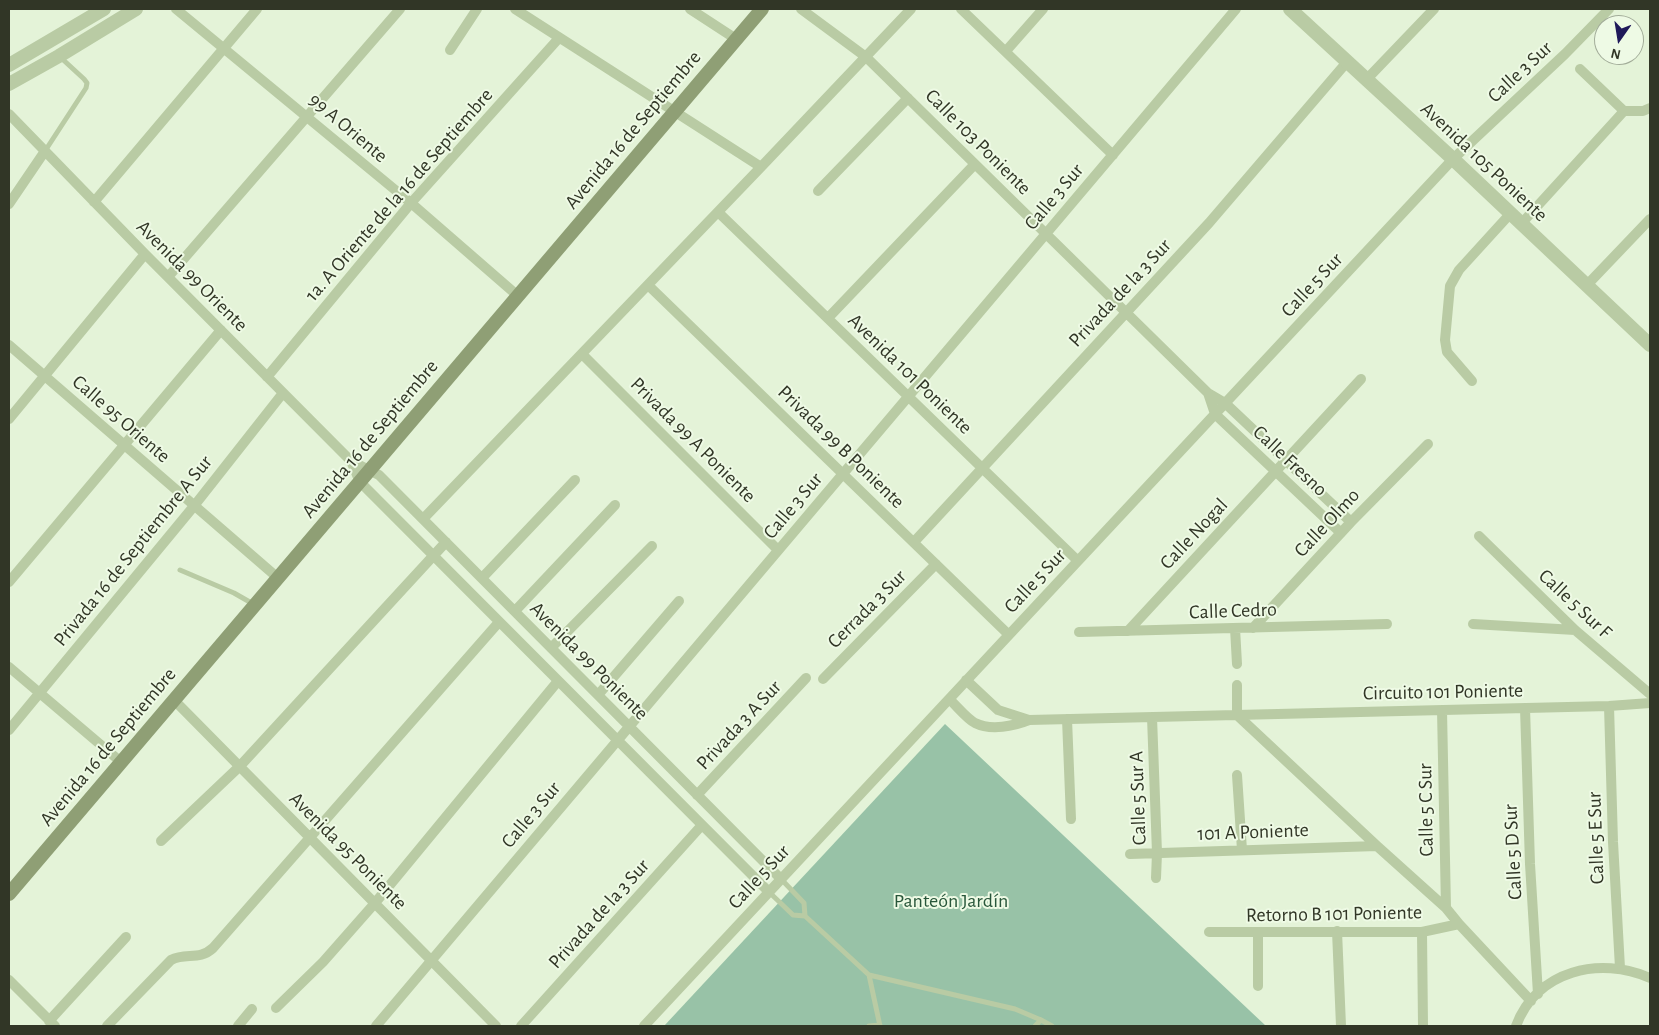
<!DOCTYPE html>
<meta charset="utf-8">
<style>
body{margin:0}
#map{position:relative;width:1659px;height:1035px;overflow:hidden;background:#e4f3d8;font-family:"Alegreya Sans",sans-serif}
canvas{display:block}
.frame{position:absolute;inset:0;border:10px solid #313626;pointer-events:none}
.north{position:absolute;left:1594px;top:15px;width:50px;height:50px;box-sizing:border-box;background:#eefae5;border:1px solid #a2ac99;border-radius:50%;rotate:193deg;font-size:14px;font-weight:700;line-height:20px;text-align:center;color:#313626}
.north::after{content:'';display:block;margin:auto;width:18px;height:22px;background:#1f195a;clip-path:polygon(50% 0,100% 100%,50% 72%,0 100%)}
</style>
<div id="map">
<canvas width="1659" height="1035"></canvas>
<div class="frame"></div>
<div class="north">N</div>
</div>
<script>
const ctx = document.querySelector('canvas').getContext('2d');
ctx.lineJoin = 'round';
function paint(path, color) { ctx.fillStyle = color; ctx.fill(path, 'evenodd'); }
function trace(path, color, width, dash) { ctx.strokeStyle = color; ctx.lineWidth = width; ctx.lineCap = dash ? 'butt' : 'round'; ctx.setLineDash(dash || []); ctx.stroke(path); }
function write(font, color, halo, rows, align = 'center') {
  ctx.font = font + ' "Alegreya Sans",sans-serif'; ctx.lineWidth = 4; ctx.setLineDash([]); ctx.textBaseline = 'middle'; ctx.strokeStyle = halo; ctx.fillStyle = color; for (const [text, x, y, turn = 0] of rows) {
    ctx.save(); ctx.translate(x, y); ctx.rotate((+turn || 0) * Math.PI / 180); ctx.textAlign = isNaN(turn) ? turn : align; if (halo) ctx.strokeText(text, 0, 0); ctx.fillText(text, 0, 0); ctx.restore();
  }
}
const green = new Path2D(`
 M945 724 1266 1026H664Z`);
const service = new Path2D(`
 M45 151 86 88 87 83 84 79 59 56
 M180 570 234 593 255 605
 M781 879 804 903 805 916
 M769 892 793 915 805 916 869 975 880 1026
 M869 975 1015 1009 1041 1020 1052 1026
 M869 1026 880 1025
 M1035 1026 1041 1020`);
const minor = new Path2D(`
 M176 9 411 203 518 296
 M515 9 761 167
 M690 9 736 39
 M801 9 866 57 1208 393 1225 403 1351 522
 M961 9 1113 155
 M450 50 477 9
 M1006 51 1043 9
 M1580 69 1624 111
 M1366 80 1434 9
 M1624 111H1643L1650 108
 M9 114 145 254 351 461 379 475 781 879
 M818 191 908 98
 M94 202 257 9
 M9 204 45 151
 M718 212 1078 561
 M1521 224 1624 111
 M168 277 400 9
 M648 285 1009 635
 M1587 285 1650 219
 M828 318 975 164
 M9 345 278 578
 M582 354 778 550
 M267 377 411 203 559 38
 M1472 381 1447 352 1445 340 1450 286 1459 270 1510 214
 M1208 393 1215 414 1341 533
 M9 419 145 254
 M351 461 360 482 769 892
 M423 519 761 167 911 9
 M1479 536 1575 630 1650 694
 M914 542 1209 223 1347 62
 M482 578 575 480
 M9 582 221 330
 M515 611 615 505
 M1473 624 1575 630
 M1235 628 1237 664
 M1253 628 1351 522 1428 444
 M1128 631 1361 379
 M1079 632 1387 624
 M551 648 652 546
 M9 667 121 762
 M823 679 936 564
 M966 680 998 710 1029 720 1609 706 1650 703
 M1237 685V715L1377 846 1446 908 1459 924 1531 1001
 M598 695 679 601
 M949 699C957 706 966 718 975 723 991 731 1014 726 1029 720
 M174 700 496 1026
 M1609 706 1613 842 1620 968
 M1525 708 1530 864 1538 994
 M1442 710 1446 908
 M1152 717 1157 853 1156 878
 M1067 719 1071 819
 M9 730 194 506 283 393
 M1237 775 1242 850
 M697 795 806 678
 M161 841 240 766 446 542
 M1130 854 1377 846
 M1337 931 1341 1026
 M1209 932H1422L1459 924
 M1422 932 1423 1026
 M9 980 55 1026
 M1258 986V933
 M276 1008 323 962 375 903 558 681
 M49 1021 126 937
 M107 1026 171 960C186 952 199 961 213 948L499 622
 M238 1026 252 1009
 M376 1026 1236 9
 M521 1026 702 825
 M644 1026 1453 159 1565 54 1609 9
 M1516 1026C1537 970 1600 956 1650 978`);
const tertiary = new Path2D(`
 M1290 9 1453 159 1650 345
 M9 65 104 9
 M9 84 59 56 136 9`);
const secondary = new Path2D(`
 M9 894 762 9`);
const streetNames = [
 ["Calle 3 Sur",1520,72,-43],
 ["99 A Oriente",348,128,40],
 ["Avenida 16 de Septiembre",633,130,-50],
 ["Calle 103 Poniente",978,142,45],
 ["Avenida 105 Poniente",1484,162,43],
 ["1a. A Oriente de la 16 de Septiembre",399,195,-49],
 ["Calle 3 Sur",1054,197,-50],
 ["Avenida 99 Oriente",192,276,45],
 ["Calle 5 Sur",1312,285,-47],
 ["Privada de la 3 Sur",1120,293,-47],
 ["Avenida 101 Poniente",910,374,44],
 ["Calle 95 Oriente",121,419,41],
 ["Avenida 16 de Septiembre",370,439,-50],
 ["Privada 99 A Poniente",693,440,45],
 ["Privada 99 B Poniente",841,447,44],
 ["Calle Fresno",1290,461,43],
 ["Calle 3 Sur",793,506,-50],
 ["Calle Olmo",1327,523,-47],
 ["Calle Nogal",1194,534,-47],
 ["Privada 16 de Septiembre A Sur",133,551,-51],
 ["Calle 5 Sur",1035,581,-47],
 ["Calle 5 Sur F",1575,604,43],
 ["Cerrada 3 Sur",867,609,-45],
 ["Calle Cedro",1233,611,-2],
 ["Avenida 99 Poniente",589,661,45],
 ["Circuito 101 Poniente",1443,692,-1],
 ["Privada 3 A Sur",739,725,-47],
 ["Avenida 16 de Septiembre",108,747,-50],
 ["Calle 5 Sur A",1138,798,-92],
 ["Calle 5 C Sur",1426,810,-91],
 ["Calle 3 Sur",531,815,-50],
 ["101 A Poniente",1253,832,-2],
 ["Calle 5 E Sur",1596,838,-92],
 ["Avenida 95 Poniente",348,851,45],
 ["Calle 5 D Sur",1513,852,-93],
 ["Calle 5 Sur",759,877,-47],
 ["Privada de la 3 Sur",599,914,-48],
 ["Retorno B 101 Poniente",1334,914,-1]
];
const parkNames = [
 ["Panteón Jardín",951,901]
];
paint(green, '#98c2a7');
trace(service, '#b9cba4', 5);
trace(minor, '#b9cba4', 10);
trace(tertiary, '#b9cba4', 14);
trace(secondary, '#8f9f75', 14);
write('20px', '#313626', '#eefae5', streetNames);
write('20px', '#28563a', '#eefae5', parkNames);
</script>
